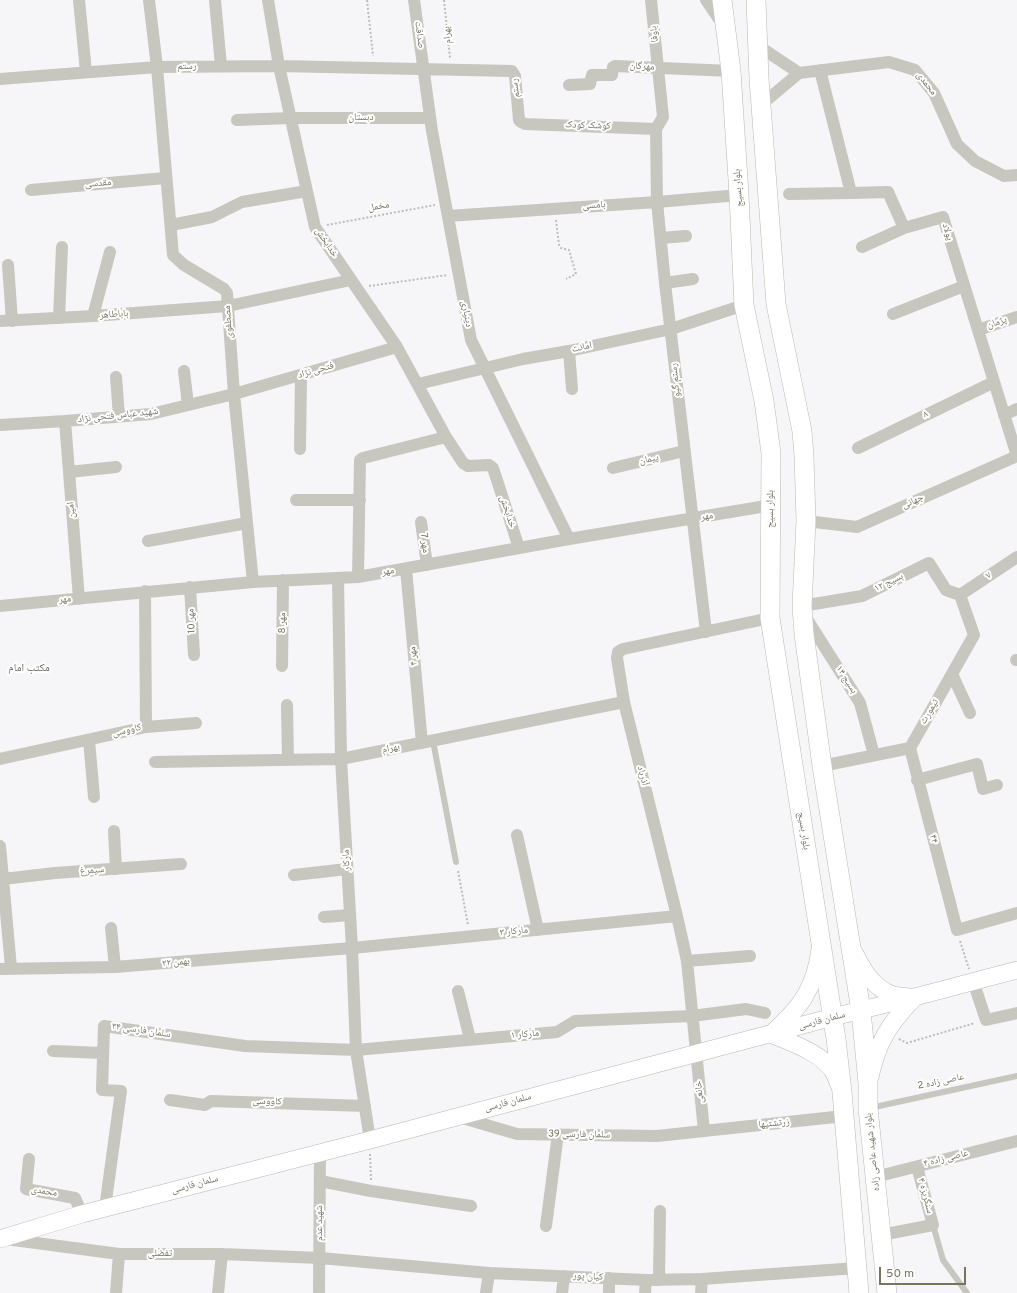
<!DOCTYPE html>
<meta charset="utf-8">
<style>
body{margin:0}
#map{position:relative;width:1017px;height:1293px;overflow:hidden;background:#f6f5f8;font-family:Overpass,sans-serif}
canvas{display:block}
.scale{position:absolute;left:879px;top:1267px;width:87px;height:18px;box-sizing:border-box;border:2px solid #787460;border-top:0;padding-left:5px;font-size:12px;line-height:14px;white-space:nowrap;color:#787460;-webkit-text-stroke:3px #fff;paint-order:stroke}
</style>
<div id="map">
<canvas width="1017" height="1293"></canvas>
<div class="scale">50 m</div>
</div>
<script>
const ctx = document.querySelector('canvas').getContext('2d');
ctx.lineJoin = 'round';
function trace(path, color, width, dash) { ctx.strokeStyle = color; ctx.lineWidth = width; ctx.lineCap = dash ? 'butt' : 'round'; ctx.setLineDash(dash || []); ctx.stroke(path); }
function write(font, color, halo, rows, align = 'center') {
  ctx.font = font + ' Overpass,"Noto Naskh Arabic",sans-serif'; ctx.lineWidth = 4; ctx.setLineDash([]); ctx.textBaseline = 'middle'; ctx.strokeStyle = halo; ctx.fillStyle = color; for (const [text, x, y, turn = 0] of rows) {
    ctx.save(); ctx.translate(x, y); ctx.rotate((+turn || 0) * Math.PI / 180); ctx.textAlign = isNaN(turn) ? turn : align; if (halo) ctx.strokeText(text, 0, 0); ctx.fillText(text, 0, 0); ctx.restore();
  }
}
const path = new Path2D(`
 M367 0 373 56
 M444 0 450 58
 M556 220 559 245 561 248 569 250 576 274 566 279
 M327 225 435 205
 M369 286 448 275
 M458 871 468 925
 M960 941 969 969
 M899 1039 907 1043 975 1023
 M370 1154 371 1180`);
const lane = new Path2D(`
 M433 741 456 862
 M870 1108 1017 1076
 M933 1225 943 1260 967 1293`);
const street = new Path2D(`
 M79 0 86 72
 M149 0 157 67 173 255 184 265 224 289 227 293 234 394 253 582
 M215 0 221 66
 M268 0 279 66 315 227 397 347 446 437 463 463 468 466 489 465 493 468 519 548
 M414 0 432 131 471 340 569 539
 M651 0 663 117 656 129
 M706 0 723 25
 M757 45 799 73
 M820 70 851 193 888 192 904 228 943 217 1017 456
 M0 79 157 67 279 66 512 71 515 76 519 120 521 122 525 124 656 129
 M569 85 590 84 592 75H612L613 67 615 66 731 71
 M761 105 799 73 889 62 915 70 934 93 957 144 975 161 1004 176 1017 175
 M237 120 291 118H430
 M656 129 657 202 665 283 706 632
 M31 190 165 178
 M789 194 851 193
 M448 216 657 202 739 195
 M171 225 212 217 242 202 307 191
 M661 238 686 236
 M862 247 904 228
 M8 265 12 321
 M665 283 693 279
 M893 314 964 286
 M93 316 110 252
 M59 318 62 247
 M0 321 93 316 228 306 351 280
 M978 330 1017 317
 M569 351 572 389
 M184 371 188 405
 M116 377 119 416
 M418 384 523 359 569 351 671 329 744 305
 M1004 415 1017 409
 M65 421 79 599
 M0 425 65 421 151 414 234 394 397 347
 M858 448 994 382
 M300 449 301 375
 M613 468 684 451
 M69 472 116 467
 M296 500H360
 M806 521 857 527 1017 456
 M421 522 427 565
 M148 541 247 523
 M406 569 422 743
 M358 577 360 460 363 458 446 437
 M338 578 341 759 352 948 356 1050 370 1140
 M190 587 194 655
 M145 591 146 727
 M960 595 1017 557
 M0 606 253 582 358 577 569 539 772 505
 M802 606 862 596 929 563 946 590 960 595
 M805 616 860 703 874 755
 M1016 660H1017
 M282 666 283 580
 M952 674 970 713
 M287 705 288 760
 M89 740 94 797
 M910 748 957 930 1017 913
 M0 759 146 727 196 723
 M155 762 341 759 624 702
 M822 766 910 748 974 635 960 595
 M917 780 977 764 983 789 997 785
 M114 831 116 869
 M517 835 538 930
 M0 846 11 968
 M294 875 347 869
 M3 879 55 873 181 864
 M324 917 350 915
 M111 928 115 967
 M687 961 750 956
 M0 969 115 967 352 948 677 916
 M973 981 986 1020 1017 1013
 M458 991 470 1039
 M53 1051 103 1053
 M170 1100 205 1105 211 1101 365 1106
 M459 1117 517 1134 657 1136 844 1116
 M704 1131 687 961 677 916 624 702 617 658 618 652 623 649 770 618
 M29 1159 26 1189 75 1198 82 1214
 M875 1177 1017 1141
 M320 1181 371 1191 471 1206
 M105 1208 121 1091 102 1090 104 1026 245 1046 356 1050 557 1032 575 1021 692 1016 746 1009 765 1013
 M546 1226 558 1134
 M881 1235 933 1225 917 1167
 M6 1239 119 1254H222L320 1258 489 1273 646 1280 702 1279 857 1268
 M659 1280 660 1211
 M116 1293 119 1254
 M218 1293 222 1254
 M319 1293 320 1152
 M486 1293 489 1273
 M562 1293 564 1276
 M609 1293V1278
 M645 1293 646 1280
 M701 1293 702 1279`);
const secondary = new Path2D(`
 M820 949C815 989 800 1008 771 1034 791 1043 820 1052 833 1071 836 1076 838 1083 841 1089
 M854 952C863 970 873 988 893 995 898 996 904 996 909 997
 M870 1077C878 1041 889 1024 915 997
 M0 1239 82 1214 370 1140 833 1017 915 997 1017 970`);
const primary = new Path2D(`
 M722 0 731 71 739 195 744 305 764 401 771 453 770 618 836 1039 842 1092 859 1293
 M756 0 759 79 776 304 802 431 804 456 806 521 802 606 804 634 822 766 861 1011 868 1083V1108L887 1293`);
const streetNames = [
 ["باوفا",655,34,-96],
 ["صداقت",419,35,82],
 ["بهرام",448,35,-95],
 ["رستم",187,67,-1],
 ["مهرگان",642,67,3],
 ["محمدی",926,84,52],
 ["رستم",516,88,-97],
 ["دبستان",361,118],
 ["کوشک کودک",588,126,2],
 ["مقدسی",98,184,-5],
 ["بلوار بسیج",739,188,-94],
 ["بامسی",594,206,-4],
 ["مخمل",379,207,-10],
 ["پولاد",947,232,73],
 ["خدابخش",326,243,56],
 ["دینیاری",466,314,79],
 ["باباطاهر",114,315,-4],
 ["مصطفوی",229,322,-94],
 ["پژمان",997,323,-18],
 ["امانت",582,348,-12],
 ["فتحی نژاد",316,371,-16],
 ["رستم گیو",676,380,-96],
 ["۸",926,415,-26],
 ["شهید عباس فتحی نژاد",118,416,-6],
 ["پیمان",649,460,-13],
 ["جهانی",913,502,-24],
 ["بلوار بسیج",771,509,-90],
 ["امین",72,510,-95],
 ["خدابخش",507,512,72],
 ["مهر",707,517,-10],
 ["مهر 7",424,543,83],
 ["مهر",388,572,-10],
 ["۷",989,576,-34],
 ["بسیج ۱۲",889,583,-26],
 ["مهر",65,600,-5],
 ["مهر 10",192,621,-93],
 ["مهر 8",283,623,-90],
 ["مهر ۴",414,656,-95],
 ["بسیج ۱۴",846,680,57],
 ["تیمورث",930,712,-60],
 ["کاووسی",127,731,-13],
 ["بهرام",391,749,-12],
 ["آذرباد",642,776,76],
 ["بلوار بسیج",803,831,81],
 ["۴۴",933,839,75],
 ["مارکار",347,860,-93],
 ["سیمرغ",92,871,-4],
 ["مارکار ۳",514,932,-6],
 ["۲۲ بهمن",176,963,-5],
 ["سلمان فارسی",822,1021,-15],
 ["سلمان فارسی ۳۴",141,1031,8],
 ["مارکار ۱",525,1035,-5],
 ["عاصی زاده 2",941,1082,-12],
 ["خانعی",700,1092,-96],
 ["کاووسی",267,1102,2],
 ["سلمان فارسی",508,1103,-15],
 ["زرتشتیها",774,1124,-6],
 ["سلمان فارسی 39",579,1135,1],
 ["بلوار شهید عاصی زاده",873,1152,-96],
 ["عاصی زاده ۴",946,1159,-14],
 ["سلمان فارسی",195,1185,-15],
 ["محمدی",44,1192,9],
 ["سنگریزه ۴",925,1196,75],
 ["شهید عدم",320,1223,-90],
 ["تفضلی",160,1254],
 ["کیان پور",588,1277,3]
];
const neighbourhoodNames = [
 ["مکتب امام",29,669]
];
trace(secondary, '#bab8b0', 18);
trace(primary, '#bab8b1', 20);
trace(path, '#bebdb8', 2, [2, 2]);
trace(lane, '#c7c6bf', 6);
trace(street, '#c7c6bf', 12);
trace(secondary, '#fff', 17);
trace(primary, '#fff', 19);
write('10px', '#787460', '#fff', streetNames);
write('11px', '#6a6657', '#fff', neighbourhoodNames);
</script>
